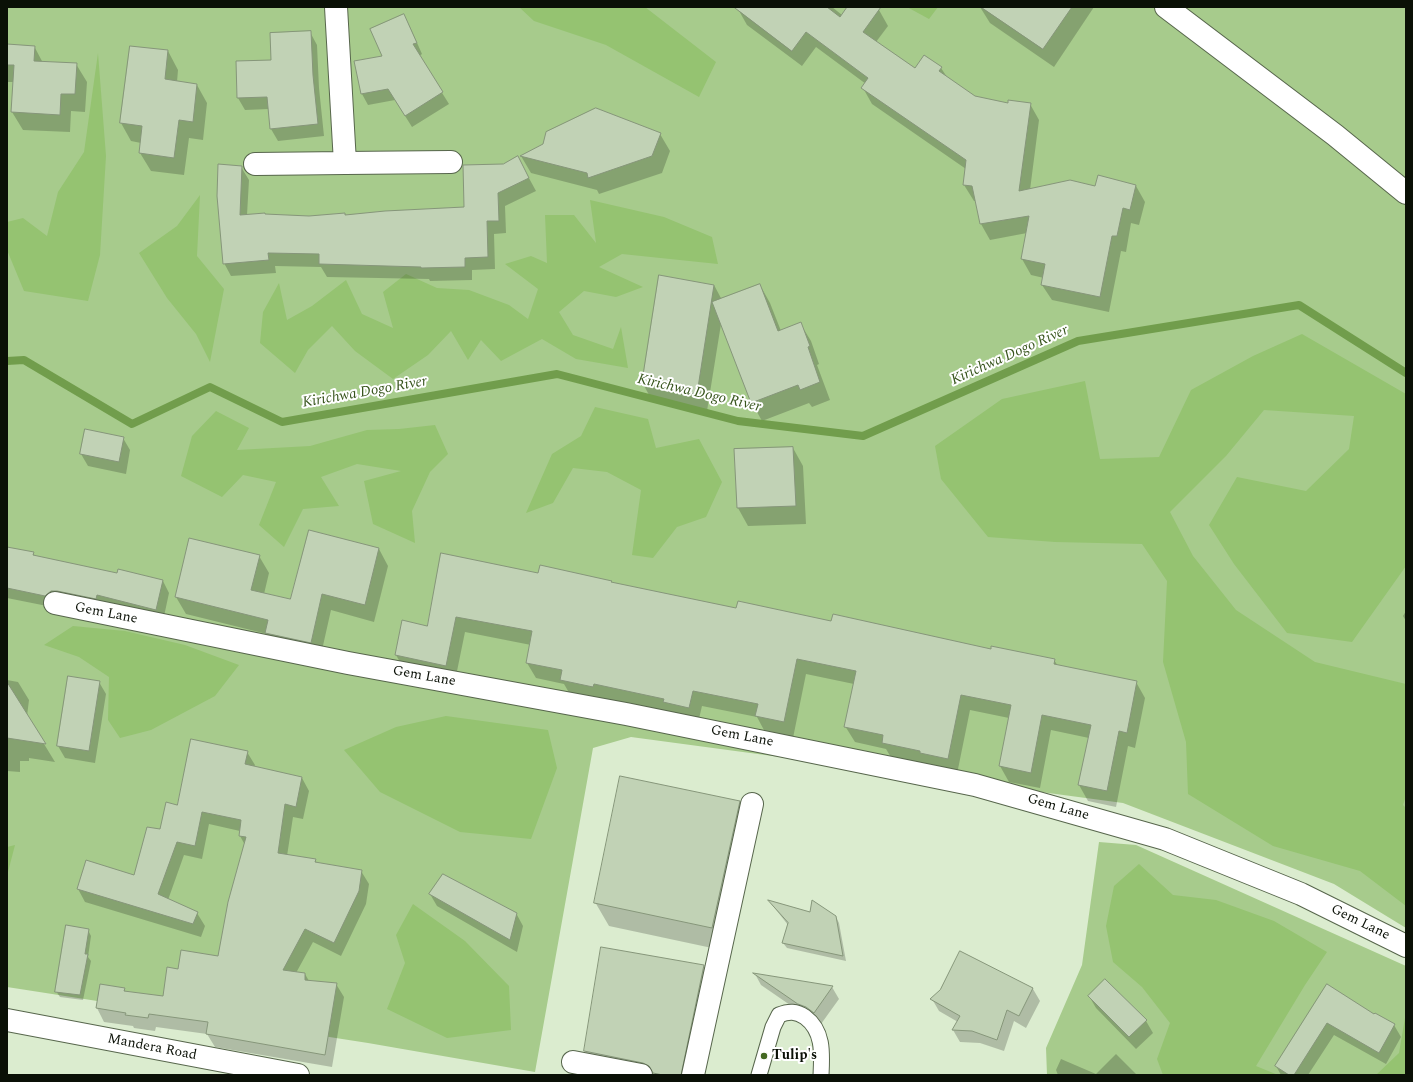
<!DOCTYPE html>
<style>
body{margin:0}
#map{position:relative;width:1413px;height:1082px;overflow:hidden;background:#dbeccf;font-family:Spectral,serif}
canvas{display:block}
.frame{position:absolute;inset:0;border:8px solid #0a1006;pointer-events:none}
</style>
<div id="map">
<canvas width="1413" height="1082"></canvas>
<div class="frame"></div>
</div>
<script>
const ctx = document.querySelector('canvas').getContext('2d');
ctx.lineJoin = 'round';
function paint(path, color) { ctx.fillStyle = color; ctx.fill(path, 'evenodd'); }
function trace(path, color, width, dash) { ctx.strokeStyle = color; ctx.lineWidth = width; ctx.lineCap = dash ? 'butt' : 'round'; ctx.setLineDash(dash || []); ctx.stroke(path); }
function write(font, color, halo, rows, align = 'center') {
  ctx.font = font + ' Spectral,serif'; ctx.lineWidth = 4; ctx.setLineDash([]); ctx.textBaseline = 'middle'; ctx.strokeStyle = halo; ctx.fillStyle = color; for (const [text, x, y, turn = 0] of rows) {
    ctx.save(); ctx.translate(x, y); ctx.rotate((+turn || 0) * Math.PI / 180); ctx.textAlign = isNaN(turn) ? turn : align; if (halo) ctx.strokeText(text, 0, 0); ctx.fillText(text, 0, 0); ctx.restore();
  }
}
const green = new Path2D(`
 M7 7H1406V928L1334 884 1123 803 631 737 593 748 535 1072 368 1043 7 987Z
 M1099 842 1136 845 1406 966V1075H1047L1046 1048 1082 965Z`);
const forest = new Path2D(`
 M519 7H645L716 62 699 97 606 45 534 21Z
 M907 7H938L929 19Z
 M98 53 106 156 100 255 88 301 24 291 7 250V222L23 218 47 236 58 192 84 152Z
 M200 195 197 256 224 289 210 362 196 334 167 298 139 253 177 226Z
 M590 200 664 217 712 237 718 264 622 254 599 267 643 287 616 297 584 291 559 312 573 335 613 349 621 327 628 368 576 359 542 339 501 361 481 340 468 360 451 331 428 355 393 379 355 351 332 326 308 350 295 373 260 343 263 312 279 283 287 320 312 306 346 280 362 314 393 328 383 292 406 274 437 288 469 290 509 305 528 319 538 289 505 264 531 256 547 263 545 215H574L596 243Z
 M1302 334 1406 394V566L1352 642 1287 633 1234 564 1209 525 1237 477 1306 491 1349 449 1354 416 1264 410 1226 456 1170 512 1193 556 1236 610 1315 662 1406 684V796L1403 805 1406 808V906L1360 871 1273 846 1188 794 1186 742 1163 662 1167 581 1142 544 1055 542 988 537 941 479 935 446 1002 399 1085 381 1100 459 1159 457 1191 390 1253 356Z
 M595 407 648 419 656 448 699 439 722 482 706 517 677 527 653 558 632 555 641 490 607 472 573 468 553 503 526 513 552 454 581 436Z
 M216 411 249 428 237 450 310 446 367 430 399 429 435 425 448 454 430 472 412 511 415 543 373 524 364 481 401 471 357 464 321 477 339 506 303 509 284 547 259 525 276 482 243 475 222 497 181 476 192 436Z
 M73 626 125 631 185 645 239 665 215 696 151 730 120 738 108 720 109 677 79 657 44 645Z
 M446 716 548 730 557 768 531 839 460 832 380 792 344 750 396 727Z
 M15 845 8 872 7 873V847Z
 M1139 864 1173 895 1216 900 1274 921 1327 952 1305 985 1256 1066 1278 1075H1163L1157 1059 1170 1023 1142 987 1113 962 1106 926 1114 886Z
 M413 904 465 941 509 986 511 1030 447 1038 387 1009 405 963 396 935Z
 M1406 1012V1075H1376L1399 1053Z`);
const shadow = new Path2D(`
 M739 7H832L842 15 848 7H874L879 10 888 26 876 42 916 69 941 68 947 77 975 97 1009 105 1030 104 1039 120 1030 190 1096 187 1099 176 1136 186 1145 202 1139 225 1131 223 1126 252 1121 251 1109 312 1052 300 1042 285 1044 278 1031 275 1022 259 1027 233 990 240 981 224 976 201H974L964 185 966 169 872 104 863 88 866 84 816 47 802 66 747 25 738 9Z
 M980 7H1094L1054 67 990 23Z
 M404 15 410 27 422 54 419 56 449 104 412 127 395 100 368 105 362 94 383 57Z
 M310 32 317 45 319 88 324 136 278 141 271 129 269 109 245 110 238 98 272 61Z
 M7 45 34 46 43 63 76 64 87 82 85 112 71 111 70 132 23 130 12 112 14 82H7Z
 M131 47 168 51 178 70 177 82 197 85 207 103 203 140 189 138 184 175 151 171 140 153 141 143 131 141 121 123Z
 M660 134 670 151 662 173 599 194 597 190 531 173 521 156Z
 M518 158 536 191 505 206 506 233 494 234 495 269 472 270V280L430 281 429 279 327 277 321 267 275 266 276 273 231 276 224 263 241 167 249 180 247 215 309 217 345 214 346 216 465 208 503 165Z
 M714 285 722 300 760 285 770 303 781 331 800 323 811 341 819 364 817 365 830 400 812 407 809 403 762 421 752 403 721 324 707 411 653 402 643 384Z
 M123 438 130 450 126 474 88 466 81 454Z
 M793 448 803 466 806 524 748 526 738 508Z
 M7 548 33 553 35 556 118 574 163 581 169 593 163 621 52 607 7 598Z
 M379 549 388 566 374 622 331 610 320 659 276 650 267 634 186 614 176 597 259 556 269 573 264 594 291 601Z
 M539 574 611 582 612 583 737 609 832 622 1054 660 1058 666 1136 682 1145 698 1135 748 1128 746 1116 807 1088 801 1079 785 1089 738 1051 730 1040 788 1009 782 1000 766 1009 718 970 710 957 774 892 759 886 749 855 742 845 726 854 684 806 674 793 738 765 732 757 717 702 706 698 723 571 696 564 684 536 678 527 663 531 645 465 632 455 681 405 671 396 655 428 627Z
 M1406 611V621L1403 616Z
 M7 680 18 682 29 700 27 716 55 762 29 758V761H20V772L7 771Z
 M99 682 106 694 95 763 65 758 58 746Z
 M247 752 255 765 254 767 302 778 309 791 303 819 293 817 287 856 315 860 317 863 361 871 369 884 366 904 341 956 313 942 296 973 305 974 309 981 336 984 344 997 332 1067 215 1047 207 1034 156 1027 155 1031 134 1028 133 1026 104 1022 97 1008 100 985 124 989 126 992 164 998 179 970 219 957 245 845 240 836V831L209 824 202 859 184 855 168 900 197 913 205 926 201 937 85 902 78 889 86 861 135 876 161 830 178 806Z
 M739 802 753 826 726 951 609 926 595 902Z
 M430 894 516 913 523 926 517 952 437 906Z
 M770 902 811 913 836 917 839 923 846 961 787 948 783 943 788 925Z
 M88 930 91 936 88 957 91 961 83 1000 60 997 56 991Z
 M960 953 1033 989 1040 1001 1026 1028 1014 1021 1004 1051 980 1043 960 1042 953 1030 958 1022 939 1011 932 999 941 991Z
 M703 965 717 989 698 1075H598L585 1051Z
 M755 974 832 987 839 999 821 1024 806 1016 761 985Z
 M1327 986 1374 1016 1394 1025 1401 1037 1386 1064 1334 1035 1308 1075H1281L1276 1066Z
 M1089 996 1146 1021 1153 1033 1136 1049 1096 1008Z
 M1116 1054 1137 1075H1058L1056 1070 1061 1059 1096 1074Z`);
const stream = new Path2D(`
 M7 361 24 360 132 424 210 387 282 422 557 374 738 421 863 436 1078 341 1299 305 1406 373`);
const building = new Path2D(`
 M734 7H827L840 17 847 7H881L863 32 915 68 924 55 942 67 939 71 975 96 1008 103V100L1031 103 1019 191 1070 180 1095 186 1098 175 1136 185 1130 210 1123 208 1117 236H1112L1100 297 1041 285 1045 264 1021 259 1029 216 980 224 972 186 963 185 966 160 861 88 868 78 806 32 792 51Z
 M981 7H1072L1043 49Z
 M404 14 417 43 413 44 443 92 405 116 388 89 361 94 354 61 382 56 370 29Z
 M311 31 313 75 318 124 270 129 267 97 237 98 236 61 271 60 270 33Z
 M7 44 35 46 34 61 77 63 75 94H61L60 115 11 112 14 65H7Z
 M130 46 168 50 165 79 197 84 193 122 179 120 174 158 139 153 142 126 120 123Z
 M596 108 661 133 652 156 588 178 587 173 520 156 543 144 546 132Z
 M518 156 529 178 498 193 499 221H487L488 257 465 258V267L421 268V267L319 264V254L268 253 269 260 223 264 217 196 218 164 242 166 240 215 265 213V214L309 216 345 213V215L385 211 464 207 463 165 503 164Z
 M659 275 714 285 697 394 642 384Z
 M760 284 778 331 801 322 810 346 808 347 820 382 800 390 798 385 751 403 712 302Z
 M85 429 124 437 119 462 80 454Z
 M793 447 796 506 737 508 734 449Z
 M309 530 379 548 365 605 322 594 311 643 265 633 268 620 175 597 189 538 260 555 251 590 290 599Z
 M7 547 34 552 33 555 117 573 118 569 163 580 156 610 97 595 96 599 57 591H51L45 596 7 588Z
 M441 553 538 573 540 565 612 581 611 582 736 608 738 601 831 621 833 614 991 649V646L1055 659 1054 664 1137 681 1127 733 1119 731 1107 791 1078 785 1091 725 1042 715 1031 773 999 766 1011 705 961 695 948 759 920 753V751L882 743 883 735 844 727 856 671 797 659 784 722 755 716 758 704 693 691 689 708 663 702 664 699 594 684 593 687 560 680 562 670 526 663 532 631 456 617 446 666 395 655 402 620 427 626Z
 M68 676 100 681 89 751 57 746Z
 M7 682 46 744 7 738Z
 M191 739 248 751 245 764 302 777 296 807 285 804 278 853 316 859 315 862 362 870 359 891 334 943 305 929 283 970 305 973V980L337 983 325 1055 206 1034 208 1022 149 1014 148 1018 125 1015 126 1013 96 1008 100 984 125 988 124 991 163 996 167 967 178 969 181 950 218 956 228 902 246 837 239 836 241 820 202 812 195 846 177 842 158 894 198 912 193 924 77 889 86 860 134 875 147 827 160 829 166 802 177 805Z
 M620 776 740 801 712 928 594 903Z
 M443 874 517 913 510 940 429 894Z
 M768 900 810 912 812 900 836 916 843 956 782 943 788 923Z
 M66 925 89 929 85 954H88L80 995 55 992Z
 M601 947 704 965 681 1075H663L653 1073 649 1066 643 1063 584 1051Z
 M960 951 1033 988 1019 1016 1007 1010 997 1040 972 1031 952 1030 960 1016 930 999 940 990Z
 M753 973 833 986 814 1013 806 1007 798 1004Z
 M1105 979 1147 1020 1129 1037 1088 996Z
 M1327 984 1374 1014 1375 1013 1395 1024 1379 1053 1327 1023 1294 1075H1289L1275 1066Z`);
const lane = new Path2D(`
 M759 1075 773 1027 779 1015C789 1011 796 1011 805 1017 824 1031 822 1054 821 1075`);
const street = new Path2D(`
 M336 7 345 163 451 162
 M1166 7 1335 135 1406 193
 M255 164 345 163
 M55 603 348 663 626 714 975 785 1165 839 1301 894 1406 946
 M7 1020 298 1075
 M573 1062 641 1075
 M693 1075 752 804`);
const markers = [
 [764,1056,4,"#436821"]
];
const streetNames = [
 ["Gem Lane",106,614,11],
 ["Gem Lane",424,677,10],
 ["Gem Lane",742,737,11],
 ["Gem Lane",1058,808,16],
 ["Gem Lane",1360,923,26],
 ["Mandera Road",152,1048,11]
];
const poiNames = [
 ["Tulip's",772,1056]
];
const waterNames = [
 ["Kirichwa Dogo River",1010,356,-24],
 ["Kirichwa Dogo River",365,393,-10],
 ["Kirichwa Dogo River",699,394,13]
];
paint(green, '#a7cb8c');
paint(forest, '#95c371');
paint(shadow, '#0003');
trace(stream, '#719d4c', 8);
paint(building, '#c1d2b5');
trace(building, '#86967a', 1);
trace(lane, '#57664c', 17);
trace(street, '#57664c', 24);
trace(lane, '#fff', 15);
trace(street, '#fff', 22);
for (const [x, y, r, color] of markers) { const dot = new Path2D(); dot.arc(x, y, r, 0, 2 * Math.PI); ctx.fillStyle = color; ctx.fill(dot); trace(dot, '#fff', 1.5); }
write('14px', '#0a1006', '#fff', streetNames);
write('bold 14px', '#0a1006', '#fff', poiNames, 'left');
write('italic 15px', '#37541c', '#fff', waterNames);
</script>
